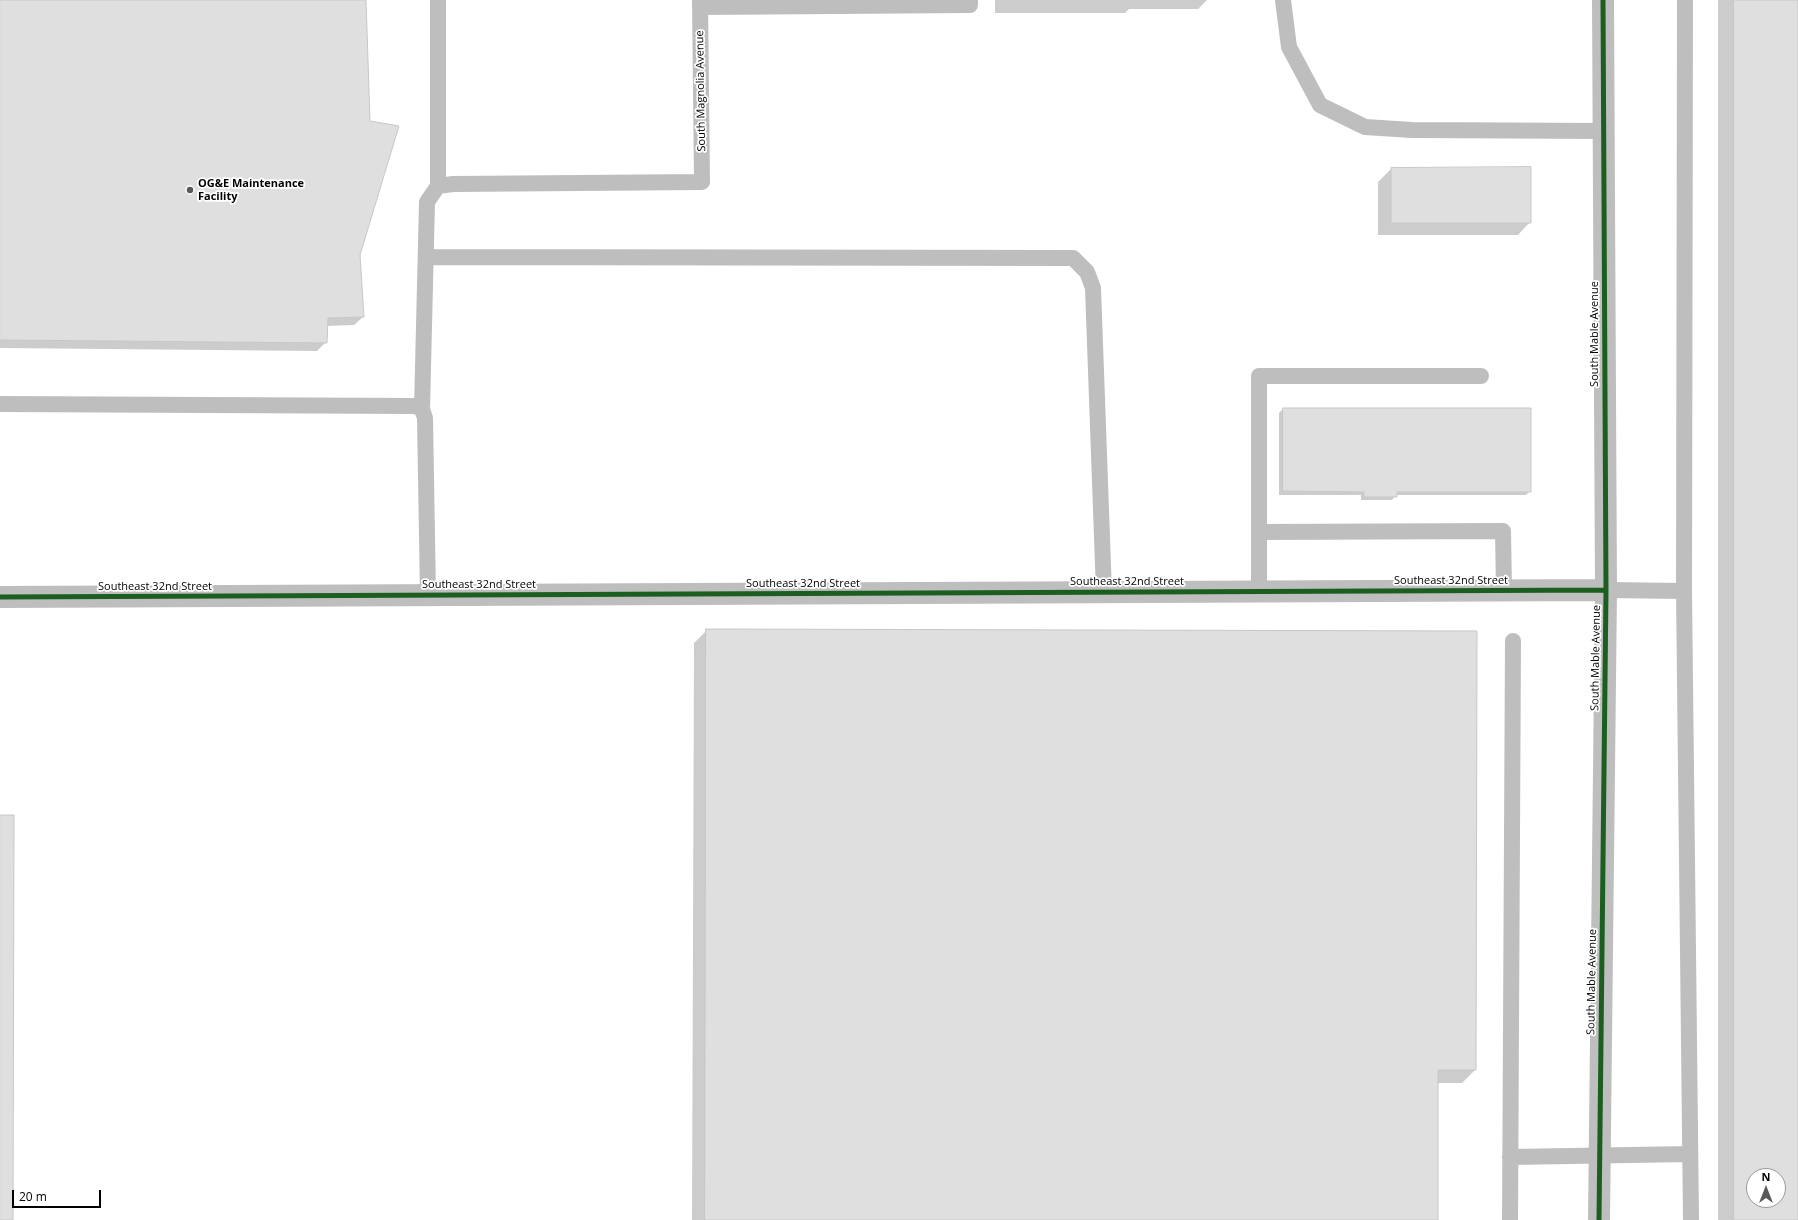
<!DOCTYPE html>
<style>
body{margin:0}
#map{position:relative;width:1798px;height:1220px;overflow:hidden;background:#fff;font-family:"Open Sans",sans-serif}
canvas{display:block}
.north{position:absolute;left:1746px;top:1168px;width:40px;height:40px;box-sizing:border-box;background:#fff;border:1px solid #999;border-radius:50%;rotate:0deg;font-size:11px;font-weight:700;line-height:16px;text-align:center;color:#000}
.north::after{content:'';display:block;margin:auto;width:14px;height:18px;background:#595959;clip-path:polygon(50% 0,100% 100%,50% 72%,0 100%)}
.scale{position:absolute;left:12px;top:1190px;width:89px;height:18px;box-sizing:border-box;border:2px solid #000;border-top:0;padding-left:5px;font-size:12px;line-height:14px;white-space:nowrap;color:#000;-webkit-text-stroke:3px #fff;paint-order:stroke}
</style>
<div id="map">
<canvas width="1798" height="1220"></canvas>
<div class="north">N</div>
<div class="scale">20 m</div>
</div>
<script>
const ctx = document.querySelector('canvas').getContext('2d');
ctx.lineJoin = 'round';
function paint(path, color) { ctx.fillStyle = color; ctx.fill(path, 'evenodd'); }
function trace(path, color, width, dash) { ctx.strokeStyle = color; ctx.lineWidth = width; ctx.lineCap = dash ? 'butt' : 'round'; ctx.setLineDash(dash || []); ctx.stroke(path); }
function write(font, color, halo, rows, align = 'center') {
  ctx.font = font + ' "Open Sans",sans-serif'; ctx.lineWidth = 3.5; ctx.setLineDash([]); ctx.textBaseline = 'middle'; ctx.strokeStyle = halo; ctx.fillStyle = color; for (const [text, x, y, turn = 0] of rows) {
    ctx.save(); ctx.translate(x, y); ctx.rotate((+turn || 0) * Math.PI / 180); ctx.textAlign = isNaN(turn) ? turn : align; if (halo) ctx.strokeText(text, 0, 0); ctx.fillText(text, 0, 0); ctx.restore();
  }
}
const shadow = new Path2D(`
 M0 0H365L359 254 363 317 354 325 326 326V342L317 351 0 348Z
 M995 0H1207L1198 9H1129L1125 13H995Z
 M1718 0H1798V1220H1718ZM1754 1176H1778V1200H1754Z
 M1530 168V222L1518 235H1378V182L1391 169Z
 M1283 409 1530 491 1526 495H1396L1392 500H1361V495H1279V413Z
 M707 630 1475 1070 1462 1083H1437V1220H692L694 643Z`);
const building = new Path2D(`
 M0 0H366L370 121 399 126 360 255 364 317 328 318 327 343 0 340Z
 M1734 0H1798V1220H1734ZM1754 1176H1778V1200H1754Z
 M1531 167V223H1391V168Z
 M1283 408H1531V492H1397V497H1364V492L1283 491Z
 M706 629 1477 631 1476 1070H1438V1220H705Z
 M0 815H14L13 1220H0Z`);
const service = new Path2D(`
 M1283 0 1289 47 1320 105 1365 127 1412 130 1604 131
 M700 7 970 5V0
 M438 186V0
 M426 257 1073 258 1087 272 1093 288 1104 593
 M0 404 415 406 422 409 425 418 428 595
 M422 409 427 202 438 186 453 184 702 182 700 0
 M1259 532 1503 531 1504 591
 M1606 590 1684 591 1685 0
 M1684 591 1691 1220
 M1259 592V376H1481
 M1510 1157 1690 1154
 M1510 1220 1513 641`);
const minor = new Path2D(`
 M0 597 1606 590
 M1599 1220 1606 590 1603 0`);
const cycleway = new Path2D(`
 M0 597 1606 590
 M1599 1220 1606 590 1603 0`);
const markers = [
 [190,190,4,"#595959"]
];
const streetNames = [
 ["South Magnolia Avenue",701,91,-91],
 ["South Mable Avenue",1595,334,-90],
 ["Southeast 32nd Street",1451,581],
 ["Southeast 32nd Street",1127,582],
 ["Southeast 32nd Street",803,584],
 ["Southeast 32nd Street",479,585],
 ["Southeast 32nd Street",155,587],
 ["South Mable Avenue",1596,658,-89],
 ["South Mable Avenue",1592,982,-89]
];
const poiNames = [
 ["OG&E Maintenance",198,184],
 ["Facility",198,197]
];
paint(shadow, '#0003');
paint(building, '#dfdfdf');
trace(building, '#c7c7c7', 1);
trace(service, '#bebebe', 16);
trace(minor, '#bebebe', 22);
trace(cycleway, '#1b5e20', 5);
for (const [x, y, r, color] of markers) { const dot = new Path2D(); dot.arc(x, y, r, 0, 2 * Math.PI); ctx.fillStyle = color; ctx.fill(dot); trace(dot, '#fff', 1.5); }
write('11px', '#000', '#fff', streetNames);
write('bold 11px', '#000', '#fff', poiNames, 'left');
</script>
